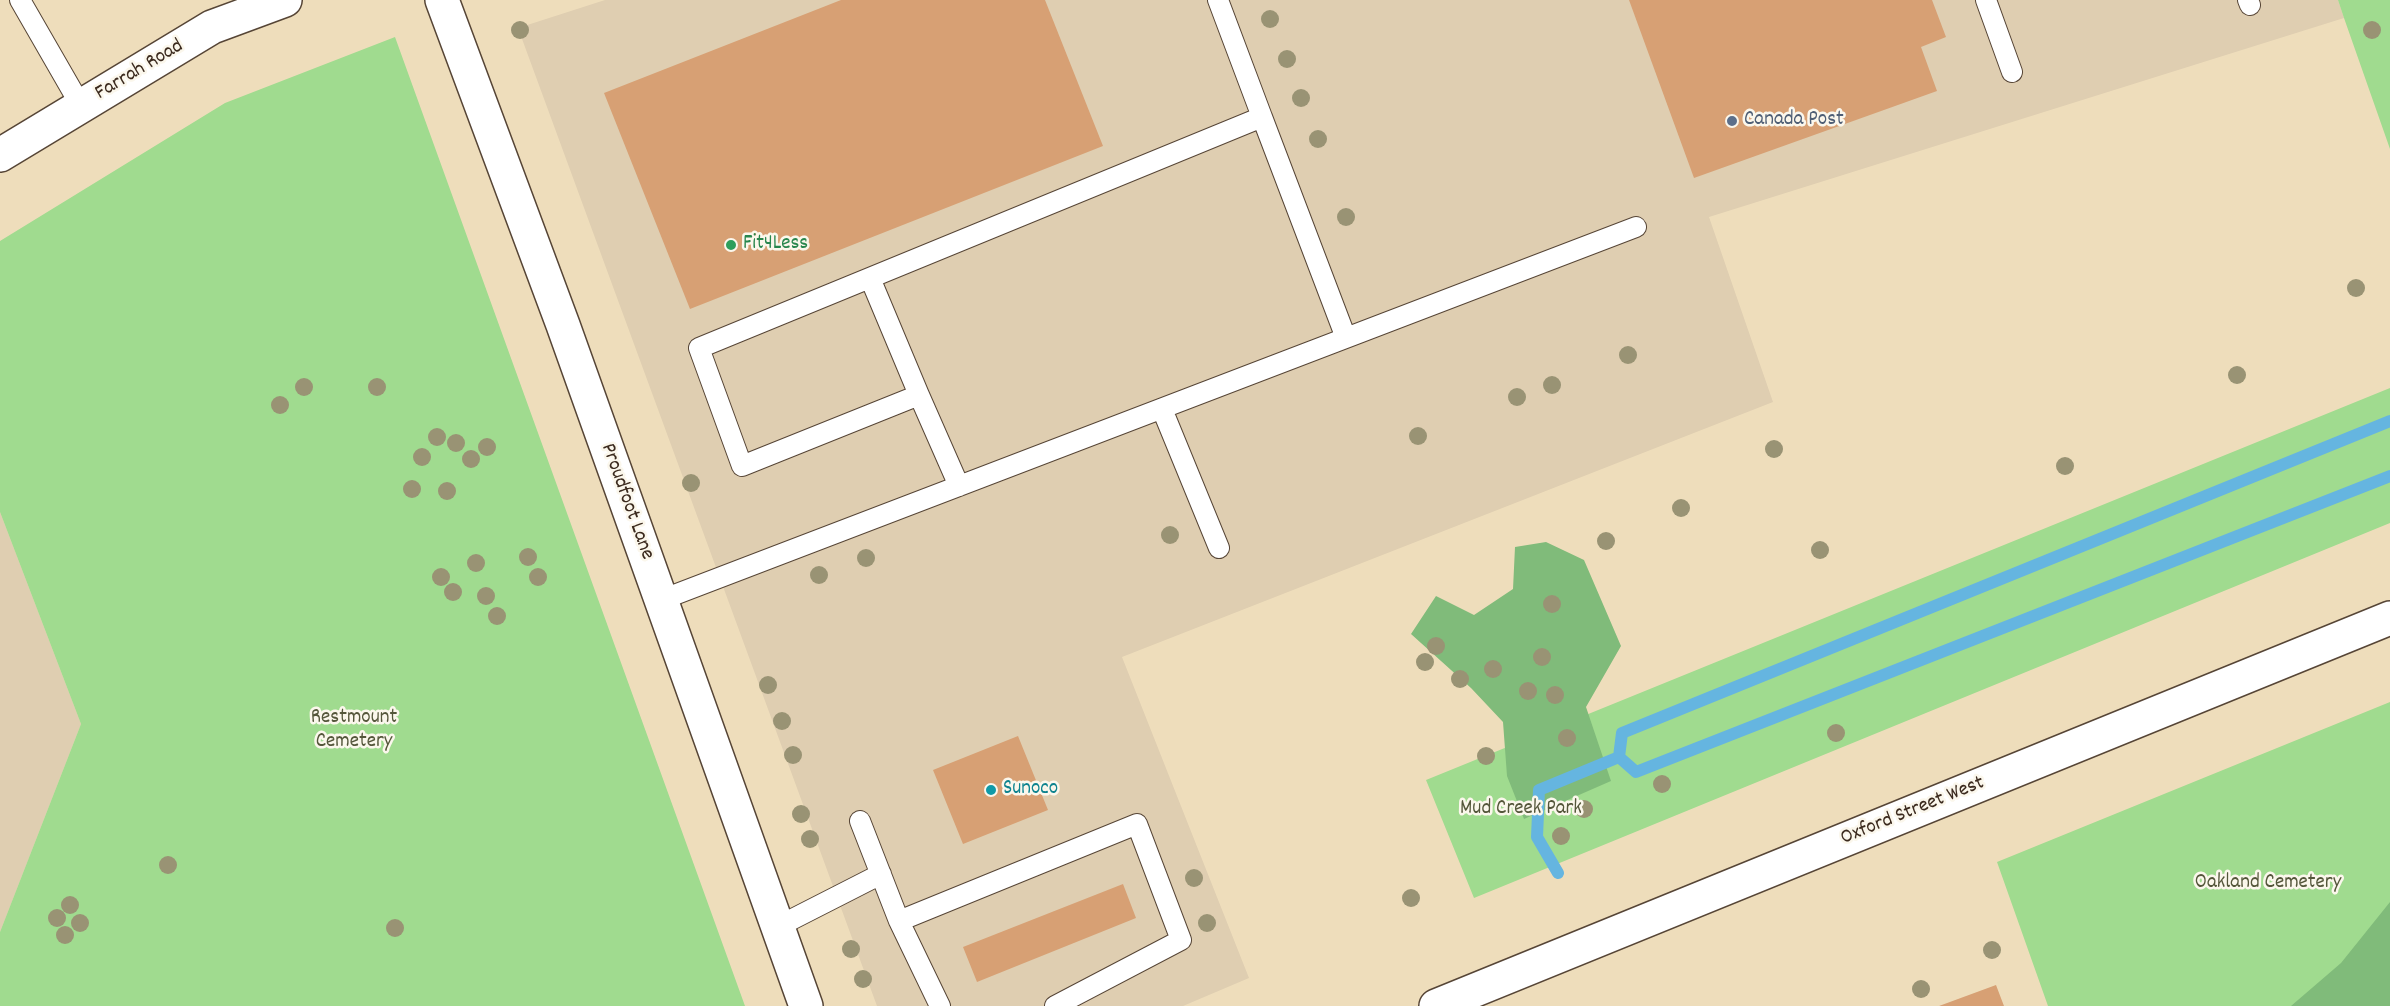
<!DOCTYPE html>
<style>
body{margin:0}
canvas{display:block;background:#edb}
</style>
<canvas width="2390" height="1006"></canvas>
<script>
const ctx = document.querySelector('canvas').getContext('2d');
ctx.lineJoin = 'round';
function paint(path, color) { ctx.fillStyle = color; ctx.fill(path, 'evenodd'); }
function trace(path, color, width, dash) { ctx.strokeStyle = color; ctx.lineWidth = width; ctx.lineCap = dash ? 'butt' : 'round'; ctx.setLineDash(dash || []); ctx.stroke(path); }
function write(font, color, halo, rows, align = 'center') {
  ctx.font = font + ' Dekko,sans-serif'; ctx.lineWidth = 5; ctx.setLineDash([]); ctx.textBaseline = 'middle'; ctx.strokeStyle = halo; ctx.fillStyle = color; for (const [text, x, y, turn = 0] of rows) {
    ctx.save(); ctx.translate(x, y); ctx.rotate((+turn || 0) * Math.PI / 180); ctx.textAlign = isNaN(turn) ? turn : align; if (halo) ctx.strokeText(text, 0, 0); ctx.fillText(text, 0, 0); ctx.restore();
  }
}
const built = new Path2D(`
 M605 0H2338L2344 18 1709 217 1773 402 1122 657 1249 978 1183 1006H877L518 28Z
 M0 512 81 724 0 932Z`);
const green = new Path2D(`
 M2338 0H2390V149L2344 18Z
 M395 37 745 1006H0V932L81 724 0 512V241L225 103Z
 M2390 388V523L1474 898 1426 780Z
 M2390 702V1006H2048L1997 862Z`);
const forest = new Path2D(`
 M1546 542 1584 560 1621 646 1586 707 1611 781 1524 819 1507 776 1503 722 1471 688 1411 634 1436 596 1474 615 1513 589 1515 547Z
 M2390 902V1006H2291L2341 963Z`);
const stream = new Path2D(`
 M1619 757 1622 733 2390 421
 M1619 757 1636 772 2390 476
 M1558 873 1537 837 1539 790 1619 757`);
const building = new Path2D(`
 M841 0H1045L1103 146 690 309 604 93Z
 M1629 0H1932L1946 37 1921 47 1937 91 1694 178Z
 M1018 736 1048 810 963 844 933 770Z
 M1123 884 1136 918 977 982 963 947Z
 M1996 985 2004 1006H1939Z`);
const lane = new Path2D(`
 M20 0 81 106
 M1218 0 1262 117
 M1986 0 2012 72
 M2248 0 2250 5
 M870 278 919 395
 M1162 409 1219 548
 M959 486 919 395 742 466 699 348 1262 117 1346 338
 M661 600 1636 227
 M860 821 899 921 940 1006
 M899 921 1137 824 1181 940 1055 1006
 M779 926 881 874`);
const street = new Path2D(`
 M0 155 212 27 285 0`);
const secondary = new Path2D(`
 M442 0 563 325 806 1006
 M1436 1006 2390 618`);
const trees = [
 [1270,19],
 [520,30],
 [2372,30],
 [1287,59],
 [1301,98],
 [1318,139],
 [1346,217],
 [2356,288],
 [1628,355],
 [2237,375],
 [1552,385],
 [304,387],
 [377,387],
 [1517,397],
 [280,405],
 [1418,436],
 [437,437],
 [456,443],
 [487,447],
 [1774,449],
 [422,457],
 [471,459],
 [2065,466],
 [691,483],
 [412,489],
 [447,491],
 [1681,508],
 [1170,535],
 [1606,541],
 [1820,550],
 [528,557],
 [866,558],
 [476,563],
 [819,575],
 [441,577],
 [538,577],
 [453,592],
 [486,596],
 [1552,604],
 [497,616],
 [1436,646],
 [1542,657],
 [1425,662],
 [1493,669],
 [1460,679],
 [768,685],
 [1528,691],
 [1555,695],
 [782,721],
 [1836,733],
 [1567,738],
 [793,755],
 [1486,756],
 [1662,784],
 [1584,809],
 [801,814],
 [1561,836],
 [810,839],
 [168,865],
 [1194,878],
 [1411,898],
 [70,905],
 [57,918],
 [80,923],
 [1207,923],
 [395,928],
 [65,935],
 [851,949],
 [1992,950],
 [863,979],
 [1921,989]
];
const markers = [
 [1732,121,6,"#5c6f8a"],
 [731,245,6,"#2e9e5b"],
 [991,790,6,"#0f9aa8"]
];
const streetNames = [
 ["Farrah Road",140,71,-31],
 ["Proudfoot Lane",626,502,70],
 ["Oxford Street West",1913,812,-22]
];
const serviceNames = [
 ["Canada Post",1744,121]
];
const leisureNames = [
 ["Fit4Less",743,245]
];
const parkNames = [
 ["Restmount",354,719],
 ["Cemetery",354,743],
 ["Mud Creek Park",1521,810],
 ["Oakland Cemetery",2268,884]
];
const cultureNames = [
 ["Sunoco",1003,790]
];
paint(built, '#dfceb1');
paint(green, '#a0db8f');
paint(forest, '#80bb7a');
trace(stream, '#65b5e0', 12);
paint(building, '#d7a074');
trace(lane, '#564536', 22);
trace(street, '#564536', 36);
trace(secondary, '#564536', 36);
trace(lane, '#fff', 20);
trace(street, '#fff', 33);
trace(secondary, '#fff', 33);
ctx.fillStyle = '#999374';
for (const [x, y] of trees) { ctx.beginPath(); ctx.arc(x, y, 9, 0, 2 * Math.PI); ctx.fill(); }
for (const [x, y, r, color] of markers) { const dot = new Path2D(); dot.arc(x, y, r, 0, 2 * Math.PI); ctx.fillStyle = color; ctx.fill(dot); trace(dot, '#fbf7ec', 2); }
write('21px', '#3b2a1e', '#fbf7ec', streetNames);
write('21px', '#4e5e75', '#fbf7ec', serviceNames, 'left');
write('21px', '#27864d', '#fbf7ec', leisureNames, 'left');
write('21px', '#54563a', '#fbf7ec', parkNames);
write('21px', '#0d838f', '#fbf7ec', cultureNames, 'left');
</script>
